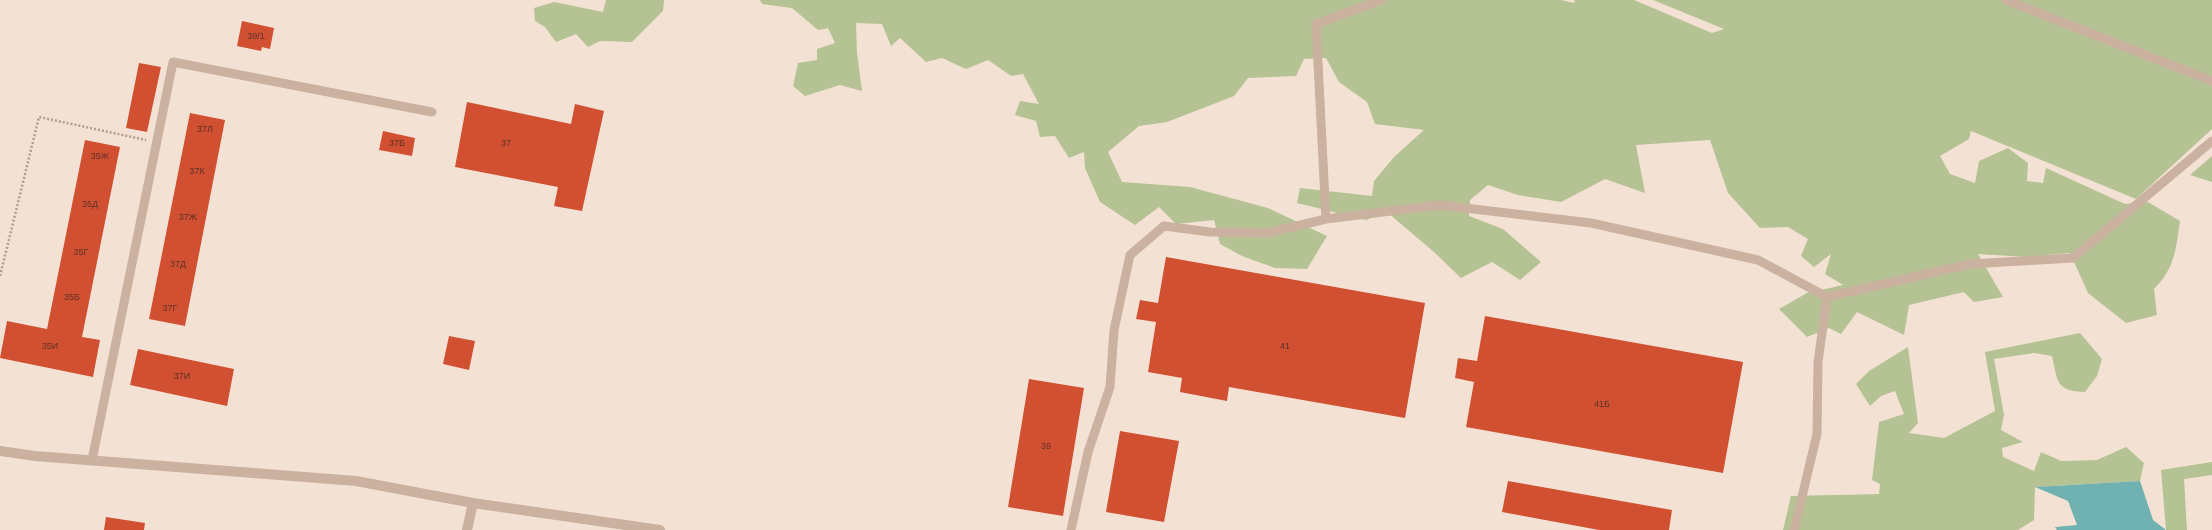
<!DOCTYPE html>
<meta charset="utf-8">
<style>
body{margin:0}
canvas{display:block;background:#f3e2d4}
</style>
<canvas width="2212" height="530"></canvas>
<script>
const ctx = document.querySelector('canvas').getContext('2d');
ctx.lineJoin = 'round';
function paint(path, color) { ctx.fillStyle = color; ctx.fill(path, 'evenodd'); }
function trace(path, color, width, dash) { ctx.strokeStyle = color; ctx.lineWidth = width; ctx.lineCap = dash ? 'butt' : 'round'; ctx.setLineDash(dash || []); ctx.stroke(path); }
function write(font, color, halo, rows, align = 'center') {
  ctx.font = font + ' Arial,sans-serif'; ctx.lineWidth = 4; ctx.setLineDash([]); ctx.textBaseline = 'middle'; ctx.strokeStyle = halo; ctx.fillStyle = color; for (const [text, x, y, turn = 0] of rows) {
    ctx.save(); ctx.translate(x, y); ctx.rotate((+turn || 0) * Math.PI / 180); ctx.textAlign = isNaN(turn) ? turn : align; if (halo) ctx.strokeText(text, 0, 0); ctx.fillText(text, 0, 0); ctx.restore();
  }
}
const green = new Path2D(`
 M606 0H664L663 11 632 42 600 41 588 47 576 34 556 42 545 27 535 21 534 8 554 2 603 12Z
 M760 0H1561L1574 3 1575 0H1634L1712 33 1724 29 1653 0H2212V129L2136 199 1971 131 1969 139 1940 156 1950 174 1975 183 1979 161 2008 148 2028 163 2027 181 2043 183 2046 168 2125 204 2148 202 2180 221C2176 249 2175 268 2154 289L2157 315 2126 323 2088 293 2070 253 2027 257 1978 254 2003 297 1974 302 1964 292 1909 305 1904 335 1857 312 1841 334 1829 328 1807 337 1779 309 1807 293 1843 285 1825 274 1831 254 1814 267 1801 256 1808 239 1788 227 1760 228 1728 193 1710 140 1636 145 1645 193 1605 179 1561 202 1518 195 1488 185 1470 200 1469 216 1503 229 1541 262 1520 280 1492 262 1461 278 1434 252 1387 212 1366 220 1297 203 1300 188 1372 196 1374 181 1394 157 1424 130 1375 124 1367 102 1339 82 1326 58 1304 59 1296 76 1248 78 1234 96 1167 122 1139 126 1108 152 1122 182 1190 187 1268 208 1327 236 1307 269 1275 268 1242 256 1220 244 1214 220 1176 224 1159 207 1135 225 1100 202 1085 168 1084 152 1069 158 1055 136 1040 137 1036 121 1015 115 1020 101 1039 104 1023 74 1011 76 988 60 966 69 942 58 926 62 900 38 891 46 882 24 856 23 857 53 862 91 840 85 805 96 793 86 798 63 817 60V49L835 43 828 28 818 30 792 8 762 4Z
 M2212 156V182L2190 175Z
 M2080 333 2102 359 2097 376 2085 392C2055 391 2058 381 2052 356L2034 353 1994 359 2004 415 2001 430 2023 442 2002 448 2003 457 2034 471 2041 452 2061 461 2097 460 2126 447 2144 463 2140 481 2035 487 2034 520 2018 530H1783L1791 496 1879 494 1880 484 1872 480 1879 422 1904 414 1895 391 1881 396 1870 406 1856 384 1869 371 1908 347 1918 423 1909 433 1944 438 1995 411 1985 352Z
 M2212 462V475L2184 479 2187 530H2166L2161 470Z`);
const water = new Path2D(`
 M2140 481 2153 520 2166 530H2057L2055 527 2077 525 2068 501 2035 487Z`);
const building = new Path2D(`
 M242 21 274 28 270 49 262 47 261 51 237 46Z
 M139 63 161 67 147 132 126 128Z
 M467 102 571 124 575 104 604 111 582 211 554 206 558 187 455 167Z
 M190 113 225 120 185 326 149 319Z
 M383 131 415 138 412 156 379 150Z
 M85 140 120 147 82 337 100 340 93 377 0 358 7 321 47 329Z
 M1166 257 1425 303 1405 418 1229 387 1227 401 1180 392 1182 378 1148 372 1156 322 1136 319 1140 300 1158 303Z
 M1485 316 1743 362 1723 473 1466 427 1474 382 1455 378 1458 358 1477 361Z
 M449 336 475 341 469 370 443 364Z
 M138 349 234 369 227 406 130 385Z
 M1029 379 1084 388 1063 516 1008 507Z
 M1120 431 1179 441 1164 522 1106 512Z
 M1508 481 1672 510 1669 530H1599L1502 512Z
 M106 517 145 523 144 530H104Z`);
const path = new Path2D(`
 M0 276 39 117 146 140`);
const lane = new Path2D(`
 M2006 0 2212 81
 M1326 219 1316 24 1381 0
 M92 460 173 62 432 112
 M1071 530 1088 452 1110 387 1114 330 1130 255 1164 226 1210 232 1267 233 1326 219 1440 205 1591 223 1758 260 1827 297 1970 264 2073 258 2212 141
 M1794 530 1817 434 1818 362 1827 297`);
const street = new Path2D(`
 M0 451 35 456 356 481 473 503 660 530
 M467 530 473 503`);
const numberNames = [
 ["39/1",256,37],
 ["37Л",205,130],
 ["37Б",397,144],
 ["37",506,144],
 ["35Ж",100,157],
 ["37К",197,172],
 ["35Д",90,205],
 ["37Ж",188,218],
 ["35Г",81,253],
 ["37Д",178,265],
 ["35Б",72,298],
 ["37Г",170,309],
 ["35И",50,347],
 ["41",1285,347],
 ["37И",182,377],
 ["41Б",1602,405],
 ["39",1046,447]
];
paint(green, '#b5c293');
paint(water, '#70b2b1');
paint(building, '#d25032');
trace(path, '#b79a89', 2.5, [2, 2]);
trace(lane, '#cbb19f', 9);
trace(street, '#cbb19f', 10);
write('9px', '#5c3227', null, numberNames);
</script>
